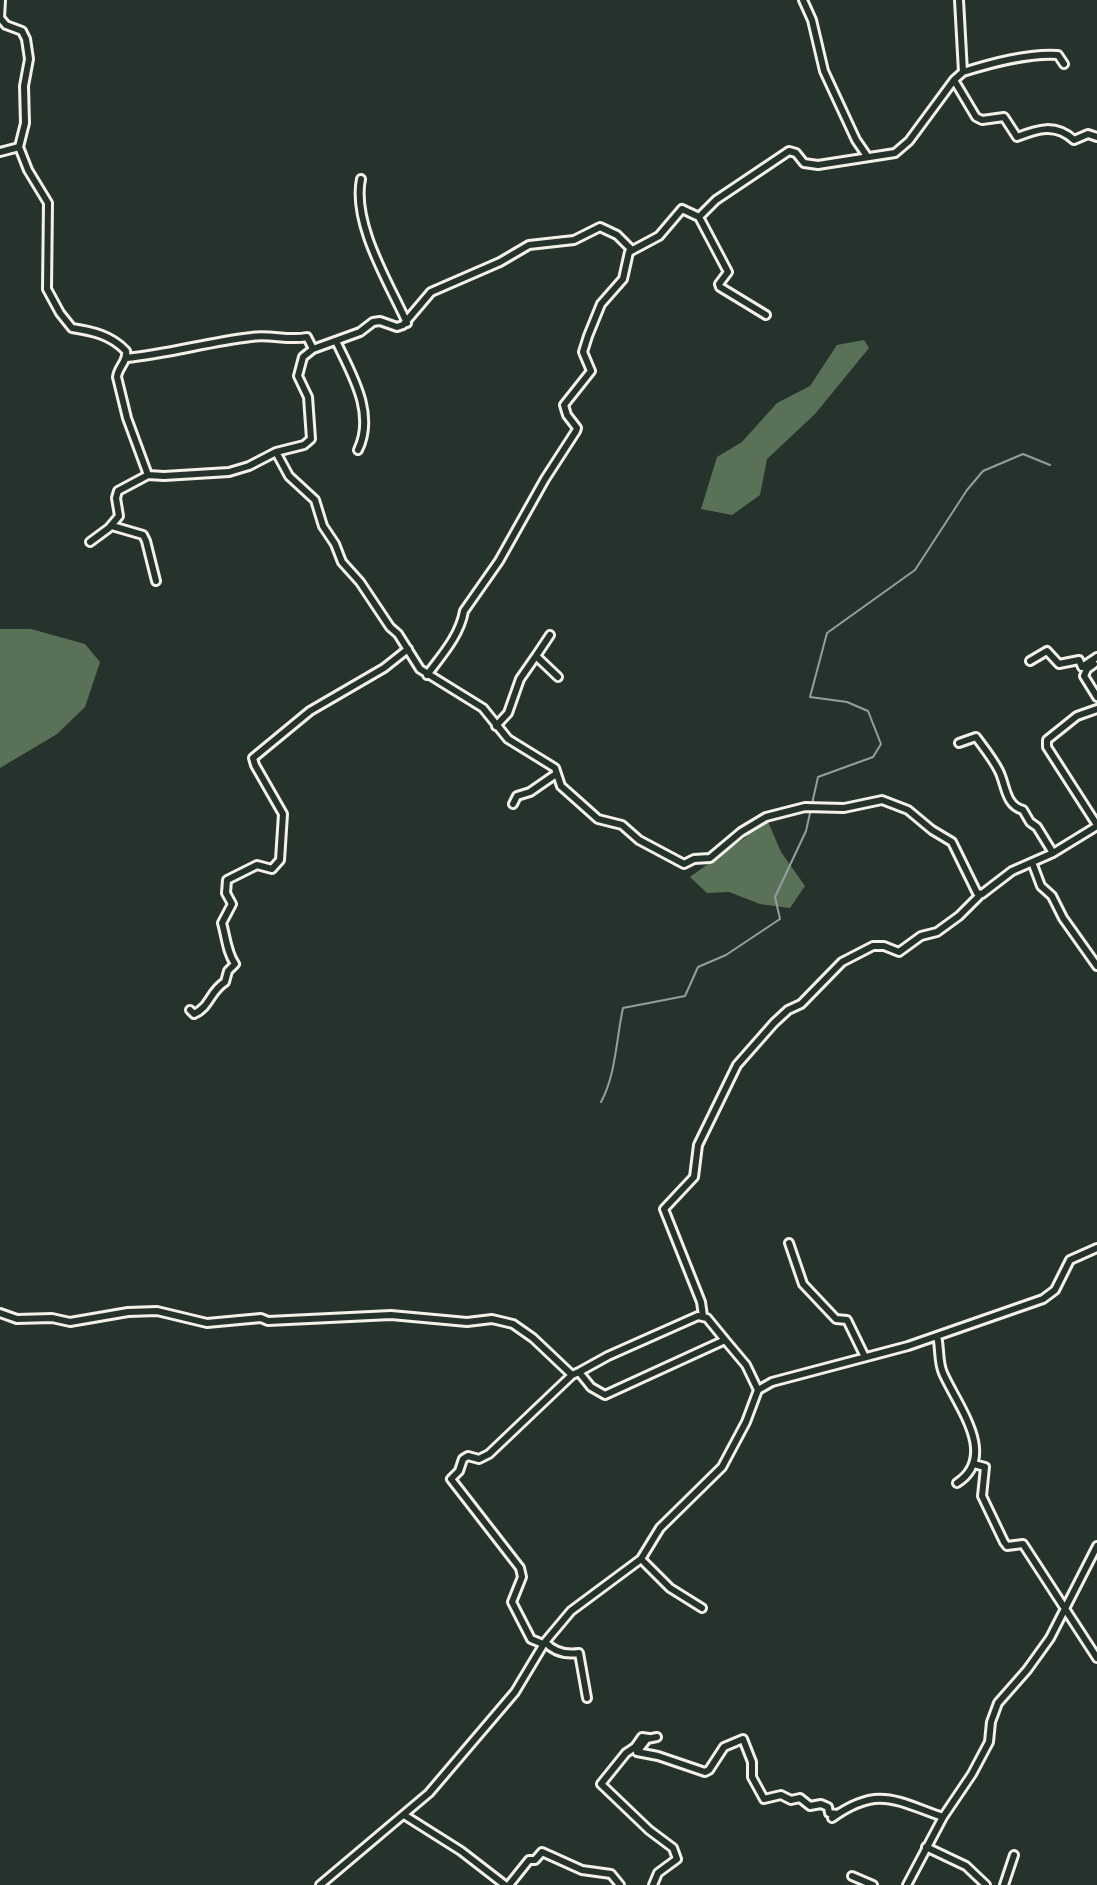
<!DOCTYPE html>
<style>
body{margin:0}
canvas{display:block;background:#26332d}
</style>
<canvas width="1097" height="1885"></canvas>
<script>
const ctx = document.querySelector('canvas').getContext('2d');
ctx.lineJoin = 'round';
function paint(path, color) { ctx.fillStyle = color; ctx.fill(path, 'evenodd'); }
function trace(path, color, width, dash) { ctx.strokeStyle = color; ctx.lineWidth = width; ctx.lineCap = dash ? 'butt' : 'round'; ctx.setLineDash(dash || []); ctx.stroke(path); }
const green = new Path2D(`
 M864 340 869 348 815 414 767 459 760 495 732 515 701 509 717 457 742 442 777 403 810 386 837 345Z
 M0 629H31L85 644 100 662 85 707 57 734 0 768Z
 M766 817 781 852 805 886 790 908 760 904 729 892 707 893 690 877 746 837Z`);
const stream = new Path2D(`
 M601 1102C616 1074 616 1040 623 1008L685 996 698 967 726 955 780 919 775 897 806 831 818 777 873 757 881 744 868 711 847 702 810 697 827 633 915 570 967 490 983 471 1023 454 1050 465`);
const street = new Path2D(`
 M803 0 812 20 824 71 856 140 867 156
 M959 0 963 72 954 80 976 117 982 120 1004 117 1017 137C1038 129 1055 123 1074 140L1088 134 1097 137
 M0 18 6 25 22 31 26 39 29 59 24 86 25 123 19 147 28 170 48 203 47 289 60 313 72 328C92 331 111 335 126 351 128 361 118 367 117 377L127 418 148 475 118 491 116 498 119 516 109 528 90 542
 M0 18 1 0
 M963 72C992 63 1028 53 1058 55L1064 64
 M0 152 19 147
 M361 179C352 224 389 283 407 323
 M699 217 728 272 719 284 720 287 766 315
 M632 250 617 235 600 227 574 240 529 245 500 262 431 292 403 325 397 327 380 321 373 322 360 332 313 349 303 357 298 376 308 397 311 439 304 445 276 452 289 476 315 500 323 526 335 544 342 562 360 582 390 627 398 634 420 669 483 708 508 739 555 768 561 786 598 819 622 825 639 840 684 864 694 859 710 858 741 832 766 817 805 807 844 808 882 800 908 810 932 830 952 842 977 893 982 894 1012 871 1053 853 1037 827 1030 822 1023 810C1005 805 1006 785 999 771 993 759 984 748 976 737L959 743
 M336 341C351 373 376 413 358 450
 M126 358C168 354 208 342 251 337 270 334 289 341 307 337L313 349
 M148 475 164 476 229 472 249 466 276 452
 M112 526 143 535 146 541 156 581
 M536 656 550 635
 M1030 661 1047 651 1059 664 1079 660 1082 667 1097 657
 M1094 664 1087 669 1084 676 1097 697
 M427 675C442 655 460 635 464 611L499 561 545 479 576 431 577 428 567 415 564 405 591 371 583 352 588 336 601 304 623 279 629 252 659 236 682 209 699 217 716 200 789 151 796 153 804 163 818 165 895 153 909 141 954 80
 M1097 709 1077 716 1047 740V747L1097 825
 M496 726 508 713 520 679 536 656 558 677
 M513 804 517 796 530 792 556 774
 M1053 853 1097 826
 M1032 862 1041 886 1052 896 1063 918 1097 966
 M190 1010 194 1014C210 1007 210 991 225 982L228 971 235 964C227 953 226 937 222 923L232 904 226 893 227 880 257 865 272 869 280 860 283 814 255 765 253 758 310 711 384 668 408 649
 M789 1243 803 1284 836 1319 847 1320 865 1357
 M0 1313 17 1319 52 1318 70 1322 128 1312 157 1311 207 1323 261 1318 268 1321 391 1315 467 1322 492 1319 513 1324 533 1338 572 1375 579 1372 591 1387 605 1395 725 1340 746 1365 758 1390
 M703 1316 701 1302 664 1209 694 1177 698 1145 737 1065 774 1023 788 1010 801 1004 842 962 873 946H884L899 952 921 936 937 932 959 916 980 895
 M937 1336C940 1347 938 1362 943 1373 957 1405 999 1456 957 1483
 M579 1372 608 1356 698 1316 707 1318 725 1340
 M974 1464 985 1467 982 1496 1004 1542 1007 1546 1023 1544 1097 1658
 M641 1559 670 1588 702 1608
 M545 1642C554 1652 565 1655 579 1653L587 1698
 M543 1644 531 1639 512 1602 522 1577 520 1568 451 1479 459 1471 463 1459 468 1456 479 1459 489 1454 572 1375
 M657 1737 647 1739 637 1752 658 1756 705 1772 709 1770 724 1747 743 1739 752 1762V1777L764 1799 781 1795 791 1800 800 1798 810 1806 821 1804 828 1807 829 1813 838 1814
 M649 1738 642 1737 635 1747 626 1753 601 1784 649 1830 673 1848 677 1859 658 1873 653 1885
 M404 1815 461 1851 505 1885
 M832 1818C878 1785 896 1801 943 1817
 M926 1847 966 1866 986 1885
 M852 1876 873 1885
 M320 1885 429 1793 515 1692 545 1642 571 1611 641 1559 660 1528 722 1467 746 1422 758 1390 772 1382 908 1346 1043 1299 1055 1290 1070 1260 1097 1248
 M509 1885 529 1860H535L542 1852 582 1870 611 1874 620 1885
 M907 1885 943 1817 972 1774 989 1742 991 1722 998 1703 1027 1670 1050 1638 1097 1546
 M1004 1885 1014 1855`);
paint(green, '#597257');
trace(stream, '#919fa2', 2);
trace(street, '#f4f1e8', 12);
trace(street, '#26332d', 6);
</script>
